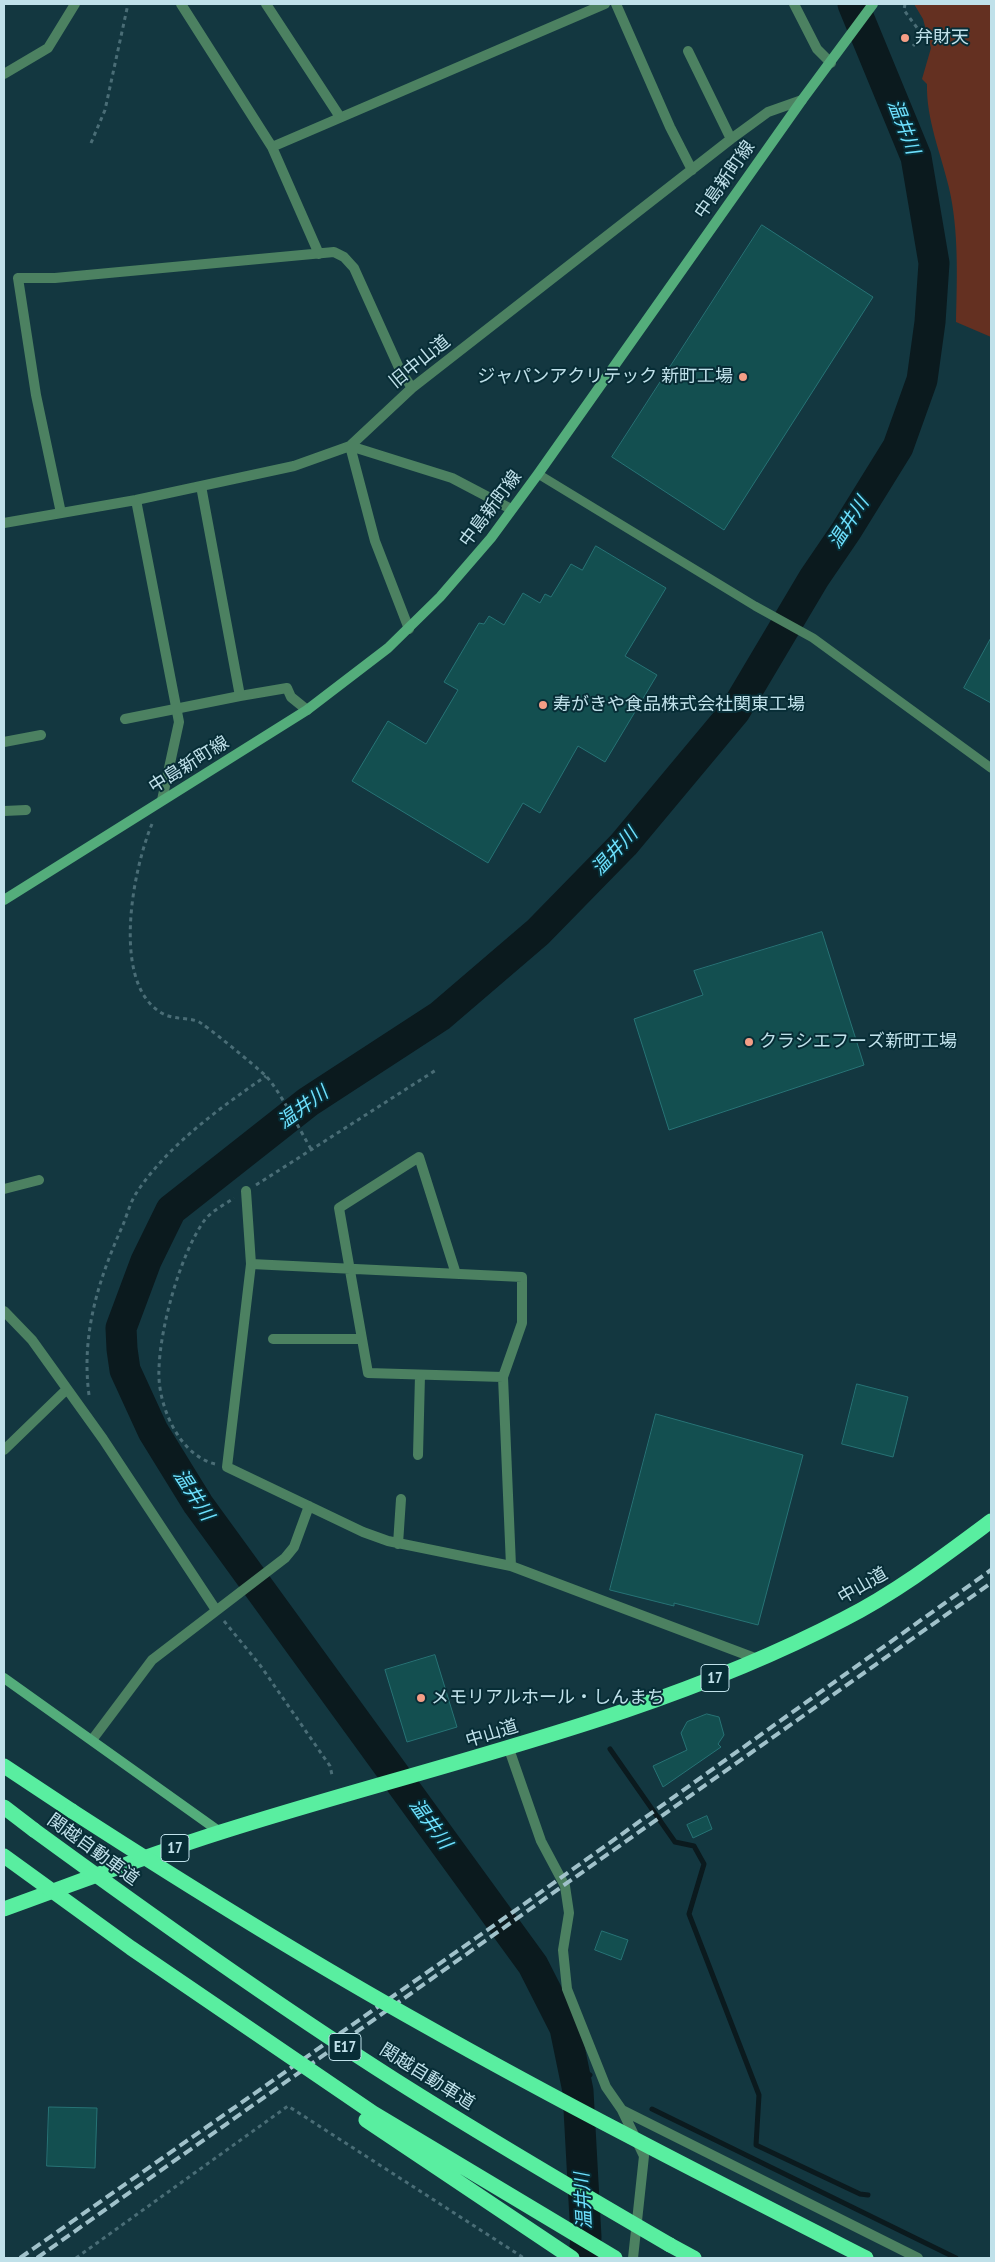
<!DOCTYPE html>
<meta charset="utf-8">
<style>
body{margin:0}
#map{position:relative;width:995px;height:2262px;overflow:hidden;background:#133740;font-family:"PT Sans Narrow",sans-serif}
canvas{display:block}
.frame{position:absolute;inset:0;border:5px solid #c0e1ea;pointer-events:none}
</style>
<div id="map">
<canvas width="995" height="2262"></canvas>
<div class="frame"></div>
</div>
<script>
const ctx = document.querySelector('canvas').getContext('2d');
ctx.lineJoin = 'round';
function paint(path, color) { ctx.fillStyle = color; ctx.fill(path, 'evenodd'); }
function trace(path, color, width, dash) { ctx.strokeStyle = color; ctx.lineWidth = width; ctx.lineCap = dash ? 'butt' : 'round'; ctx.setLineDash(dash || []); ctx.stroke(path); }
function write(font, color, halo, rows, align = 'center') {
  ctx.font = font + ' "PT Sans Narrow","Noto Sans JP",sans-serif'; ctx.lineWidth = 4; ctx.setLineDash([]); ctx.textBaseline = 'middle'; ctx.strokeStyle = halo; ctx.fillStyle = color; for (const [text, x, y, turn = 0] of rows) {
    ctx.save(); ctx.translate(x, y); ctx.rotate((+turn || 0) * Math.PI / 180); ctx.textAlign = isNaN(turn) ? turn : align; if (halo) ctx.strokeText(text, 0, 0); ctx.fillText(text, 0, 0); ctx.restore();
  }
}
const green = new Path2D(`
 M914 4H991V337L956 322C957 278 959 231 949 188 941 154 926 119 927 84L922 79 931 48 923 19Z`);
const stream = new Path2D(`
 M610 1749 675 1842 694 1846 704 1864 689 1914 759 2095 756 2145 860 2194 868 2195
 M573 2066 590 2075
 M652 2109 956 2258`);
const river = new Path2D(`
 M584 2258 586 2237 578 2091 565 2028 533 1965 198 1504 153 1431 125 1370 122 1349 121 1328 146 1261 171 1210 308 1102 440 1016 538 932 624 844 735 711 814 578 846 531 898 447 922 380 930 322 934 263 916 157 853 4`);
const building = new Path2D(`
 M762 225 873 297 724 530 612 457Z
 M596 546 666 588 625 656 657 675 605 762 578 746 540 813 523 803 488 863 352 781 388 721 426 744 458 690 444 682 479 623 484 624 489 616 504 625 523 593 540 603 545 594 551 597 571 564 582 570Z
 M991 638V703L964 688Z
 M822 932 864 1065 669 1130 634 1019 703 995 694 971Z
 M857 1384 908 1397 893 1457 842 1444Z
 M656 1414 803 1455 758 1625 674 1603V1606L610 1590Z
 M435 1655 457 1727 407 1742 385 1670Z
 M707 1714 719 1717 724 1735 718 1744 721 1747 663 1787 653 1766 687 1750 681 1733 687 1722Z
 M707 1816 712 1829 693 1838 687 1825Z
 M602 1931 628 1940 621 1960 595 1950Z
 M49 2107 97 2108 95 2168 47 2166Z`);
const path = new Path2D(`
 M905 4 904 10 920 32V38L913 46
 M91 143 105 110 128 4
 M152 824C133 869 111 981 160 1012 172 1020 184 1017 197 1021 204 1023 256 1067 265 1075 278 1088 300 1130 311 1149
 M256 1185 436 1070
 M89 1395C81 1335 98 1281 122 1227 127 1216 130 1202 137 1192 169 1144 220 1108 266 1076
 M215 1464C178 1455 157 1403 159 1369 160 1328 180 1255 204 1221 211 1211 224 1205 234 1198
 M224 1621 260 1665 330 1766 332 1775
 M76 2258 288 2106 524 2258`);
const lane = new Path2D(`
 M538 474 755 606 813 638 991 768`);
const street = new Path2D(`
 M181 4 272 147 319 254
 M266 4 340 117
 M616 4 670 127 692 170
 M794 4 817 49 831 63
 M688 51 731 139
 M4 74 48 48 75 4
 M272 147 605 4
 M201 486 240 696
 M136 500 179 722 162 800
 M61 513 36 395 18 278H55L334 252 344 257 354 268 400 370 412 388
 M4 523 136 500 294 466 350 446 412 388 731 139 768 112 802 100
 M409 629 375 541 350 446 452 478 511 509
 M125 719 240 696 287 688 291 697 307 710
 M4 742 41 735
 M4 811 26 810
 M4 1189 39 1180
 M246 1191 251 1264 227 1467 363 1532 388 1541 511 1566 760 1660
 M251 1264 522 1277V1323L503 1377 511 1566
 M456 1274 419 1157 339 1208 368 1373 503 1377
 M4 1311 32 1340 103 1439 216 1610
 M273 1339H362
 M4 1450 66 1390
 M418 1455 420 1375
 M398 1544 401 1499
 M92 1740 152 1660 285 1558 294 1547 309 1506
 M509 1749 541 1841 565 1886 569 1913 563 1950 567 1989 606 2087 622 2110 918 2258
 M622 2110 644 2156 633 2258`);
const secondary = new Path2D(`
 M4 900 307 710 388 648 440 597 491 538 538 474 802 100 873 4
 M4 1678 220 1832`);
const highway = new Path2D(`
 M4 1766 72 1811
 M4 1807 34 1830
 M4 1909C76 1883 148 1855 221 1832 431 1765 648 1721 844 1619 897 1592 944 1556 991 1521
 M670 2245 694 2258`);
const rail = new Path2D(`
 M20 2258 513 1912 991 1570
 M37 2258 991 1583`);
const highwayBridge = new Path2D(`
 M72 1811C188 1886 304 1958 424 2025 569 2107 717 2182 866 2258
 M34 1830C152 1916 271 2001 395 2080 485 2137 577 2191 670 2245
 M4 1856 131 1948 373 2113 615 2258
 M366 2120 572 2258`);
const markers = [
 [905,38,5,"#f49e86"],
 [743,377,5,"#f49e86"],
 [543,705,5,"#f49e86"],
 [749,1042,5,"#f49e86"],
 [421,1698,5,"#f49e86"]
];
const shields = [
 [715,1678,28],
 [175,1848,28],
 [345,2047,32]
];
const shieldNames = [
 ["17",715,1678],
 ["17",175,1848],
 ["E17",345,2047]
];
const poiNames = [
 ["弁財天",915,38],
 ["ジャパンアクリテック 新町工場",733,377,"right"],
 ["寿がきや食品株式会社関東工場",553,705],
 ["クラシエフーズ新町工場",759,1042],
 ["メモリアルホール・しんまち",431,1698]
];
const streetNames = [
 ["中島新町線",725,180,-55],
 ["旧中山道",420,362,-39],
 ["中島新町線",491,509,-53],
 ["中島新町線",189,765,-32],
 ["中山道",863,1586,-30],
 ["中山道",492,1734,-17],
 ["関越自動車道",93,1850,36],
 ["関越自動車道",427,2077,32]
];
const waterNames = [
 ["温井川",903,127,69],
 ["温井川",849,523,-57],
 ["温井川",615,852,-47],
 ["温井川",303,1108,-36],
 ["温井川",193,1495,57],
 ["温井川",430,1824,54],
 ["温井川",584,2201,-93]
];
paint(green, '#643021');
trace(stream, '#0b1a1e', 5);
trace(river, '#0b1a1e', 31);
paint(building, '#134f50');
trace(building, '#277375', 1);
trace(path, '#4a6d76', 3, [4, 4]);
trace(lane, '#4c8161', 9);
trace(street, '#4c8161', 10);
trace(secondary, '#54ad7b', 10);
trace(highway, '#59eea0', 15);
trace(rail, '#a0c1ca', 4, [10, 5]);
trace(highwayBridge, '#59eea0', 15);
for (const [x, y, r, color] of markers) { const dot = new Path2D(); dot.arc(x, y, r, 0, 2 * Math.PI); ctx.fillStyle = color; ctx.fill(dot); trace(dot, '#072d36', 2); }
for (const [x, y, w] of shields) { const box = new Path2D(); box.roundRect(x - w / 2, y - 13.5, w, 27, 4); ctx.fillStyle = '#072d36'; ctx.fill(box); trace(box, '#c0e1ea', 1); }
write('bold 16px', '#c0e1ea', null, shieldNames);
write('18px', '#c0e1ea', '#072d36', poiNames, 'left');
write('18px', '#c0e1ea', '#072d36', streetNames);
write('italic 19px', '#6ee1fe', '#072d36', waterNames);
</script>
